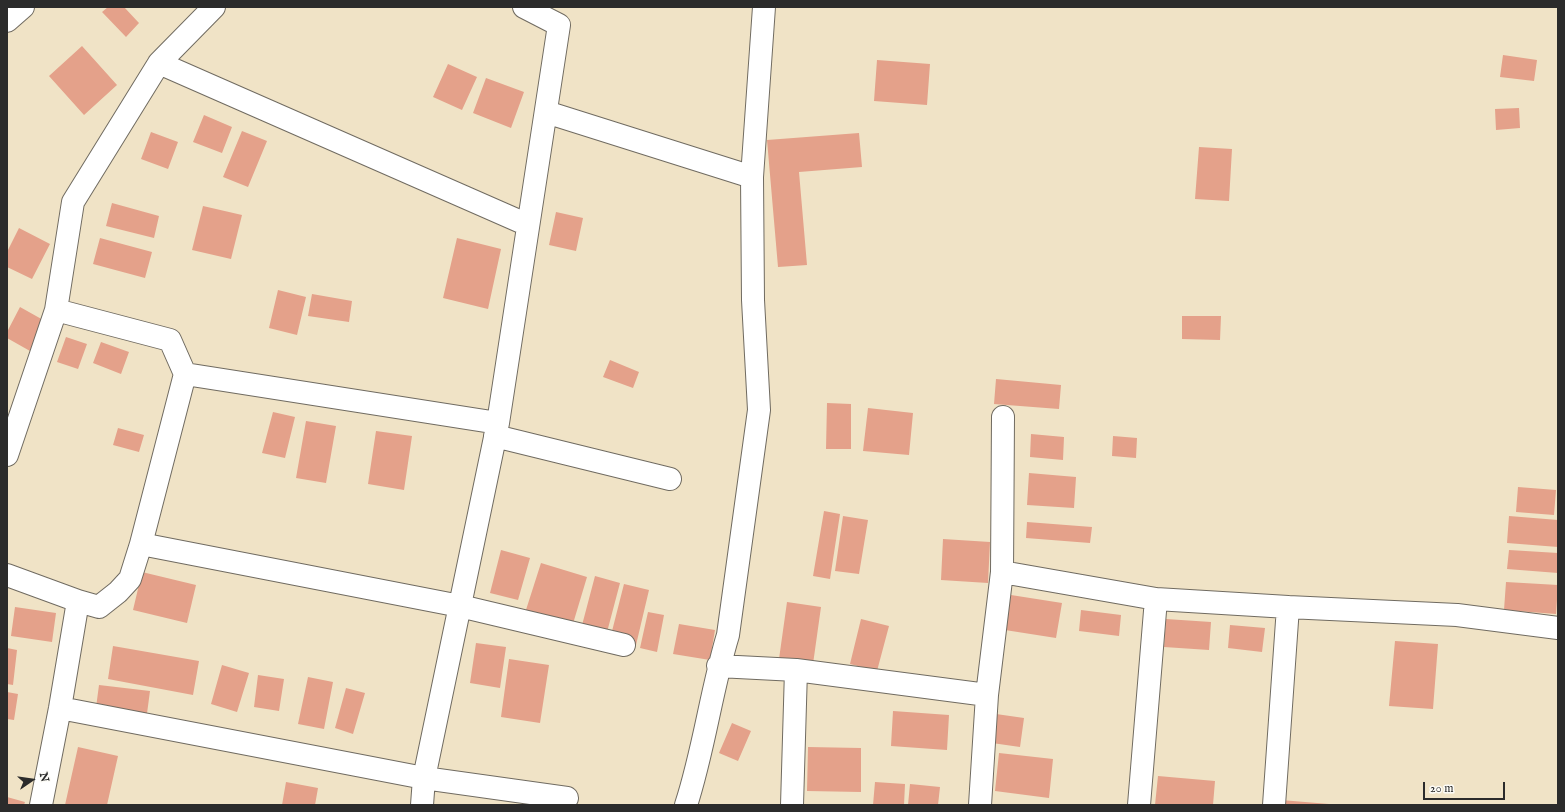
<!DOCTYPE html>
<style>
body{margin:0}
#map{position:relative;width:1565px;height:812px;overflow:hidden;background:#f0e3c6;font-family:"IM FELL English",serif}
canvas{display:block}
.frame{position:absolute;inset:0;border:8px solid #2b2b2b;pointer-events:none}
.north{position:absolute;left:12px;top:760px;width:40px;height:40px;-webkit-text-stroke:3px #fdfcf7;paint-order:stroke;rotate:77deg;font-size:11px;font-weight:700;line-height:16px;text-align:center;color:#2b2b2b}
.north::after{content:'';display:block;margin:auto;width:14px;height:18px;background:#2b2b2b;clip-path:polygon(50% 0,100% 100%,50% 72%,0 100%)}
.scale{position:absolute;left:1423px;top:782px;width:82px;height:18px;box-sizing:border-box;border:2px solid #2b2b2b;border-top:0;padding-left:5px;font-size:12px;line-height:14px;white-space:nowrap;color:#2b2b2b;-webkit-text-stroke:3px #fdfcf7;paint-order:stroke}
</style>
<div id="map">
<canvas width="1565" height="812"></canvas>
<div class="frame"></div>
<div class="north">N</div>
<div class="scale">20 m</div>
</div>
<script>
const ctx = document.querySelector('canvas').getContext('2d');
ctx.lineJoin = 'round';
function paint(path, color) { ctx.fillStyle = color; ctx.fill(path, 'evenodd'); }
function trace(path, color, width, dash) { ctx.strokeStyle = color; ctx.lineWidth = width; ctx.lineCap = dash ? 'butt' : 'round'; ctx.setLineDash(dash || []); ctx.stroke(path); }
const building = new Path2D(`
 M108 7H124L139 23 126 37 102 12Z
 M82 46 117 85 84 115 49 76Z
 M1503 55 1537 60 1534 81 1500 77Z
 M877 60 930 64 927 105 874 101Z
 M448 64 477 77 462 110 433 97Z
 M486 78 524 92 511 128 473 113Z
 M1519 108 1520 128 1496 130 1495 109Z
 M204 115 232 127 222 153 193 142Z
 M242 131 267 141 248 187 223 177Z
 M151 132 178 142 168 169 141 159Z
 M859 133 862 167 799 172 807 265 778 267 767 140Z
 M1199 147 1232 149 1229 201 1195 199Z
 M112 203 159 216 154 238 106 226Z
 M203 206 242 215 231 259 192 250Z
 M556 212 583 218 576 251 549 245Z
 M19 228 50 244 32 279 7 267V252Z
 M100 238 152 252 145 278 93 264Z
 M457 238 501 249 488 309 443 298Z
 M278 290 306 297 297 335 269 328Z
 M312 294 352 301 349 322 308 316Z
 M20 307 45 321 30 351 7 338V332Z
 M1182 316H1221L1220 340 1182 339Z
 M66 337 87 344 78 369 57 362Z
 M101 342 129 352 121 374 93 363Z
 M610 360 639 372 633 388 603 377Z
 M996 379 1061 385 1059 409 994 404Z
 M827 403 851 404V449H826Z
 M868 408 913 413 909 455 863 451Z
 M273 412 295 417 285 458 262 453Z
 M306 421 336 426 326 483 296 478Z
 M118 428 144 435 139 452 113 445Z
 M376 431 412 436 404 490 368 484Z
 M1031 434 1064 437 1063 460 1030 457Z
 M1113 436 1137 438 1136 458 1112 456Z
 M1029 473 1076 477 1074 508 1027 505Z
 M1518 487 1556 490 1554 515 1516 512Z
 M824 511 840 514 830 579 813 576Z
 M843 516 868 520 859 574 835 571Z
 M1509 516 1558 520V547L1507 543Z
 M1027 522 1092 527 1090 543 1026 538Z
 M943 539 990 542 988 583 941 580Z
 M501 550 530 558 518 600 490 593Z
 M1509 550 1558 553V573L1507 569Z
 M541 563 587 577 572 627 525 613Z
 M142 572 196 585 187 623 133 610Z
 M595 576 620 583 606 636 581 629Z
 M1506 582 1558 585 1556 614 1504 610Z
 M624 584 649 590 636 645 610 639Z
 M1011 595 1062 603 1056 638 1005 630Z
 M787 602 821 607 813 664 779 659Z
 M15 607 56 613 52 642 11 636Z
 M1081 610 1121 615 1119 636 1079 631Z
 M648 612 664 615 657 652 640 648Z
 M861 619 889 626 877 671 850 664Z
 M1166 619 1211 622 1209 650 1164 647Z
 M679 624 715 630 710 660 673 654Z
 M1230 625 1265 628 1262 652 1228 648Z
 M1395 641 1438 644 1433 709 1389 706Z
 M476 643 506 647 500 688 470 683Z
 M113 646 199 661 193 695 108 679Z
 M7 648 17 650 13 685 7 684Z
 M509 659 549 665 540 723 501 717Z
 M222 665 249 673 237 712 211 704Z
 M258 675 284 679 279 711 254 707Z
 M308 677 333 682 324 729 298 724Z
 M99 685 150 691 146 721 95 715Z
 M346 688 365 693 353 734 335 728Z
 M7 692 18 694 14 720 7 719Z
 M893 711 949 715 947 750 891 746Z
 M996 714 1024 718 1020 747 992 743Z
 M732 723 751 731 738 761 719 753Z
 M78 747 118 756 107 805H65Z
 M808 747 861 748V792L807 791Z
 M999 753 1053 759 1049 798 995 791Z
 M1158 776 1215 781 1213 805H1155Z
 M286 782 318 788 315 805H282Z
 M875 782 905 784 904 805H873Z
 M910 784 940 787 938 805H908Z
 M7 797 25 802 24 805H7Z
 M1281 800 1329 804V805H1280Z`);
const street = new Path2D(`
 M214 7 159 63 528 225
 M7 21 23 7
 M159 63 73 202 56 310 170 340 185 374 498 423
 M546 112 752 177 753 300 759 410 728 635C711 691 704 750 686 805
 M752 177 764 7
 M185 374 141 544 460 606 624 645
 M495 436 670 479
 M7 455 56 310
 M1002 572 1156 599 1288 607 1457 615 1558 628
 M7 575 78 601 60 708 41 805
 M78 601 99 607 118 592 130 579 141 544
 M718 666 796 670 987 695 980 805
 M987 695 1002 572 1003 417
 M60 708 424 778 567 798
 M422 805 424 778 498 423 559 25 524 7
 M792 805 796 670
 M1139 805 1156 599
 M1274 805 1288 607`);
paint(building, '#e4a18a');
trace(street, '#706b61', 24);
trace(street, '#fff', 22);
</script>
